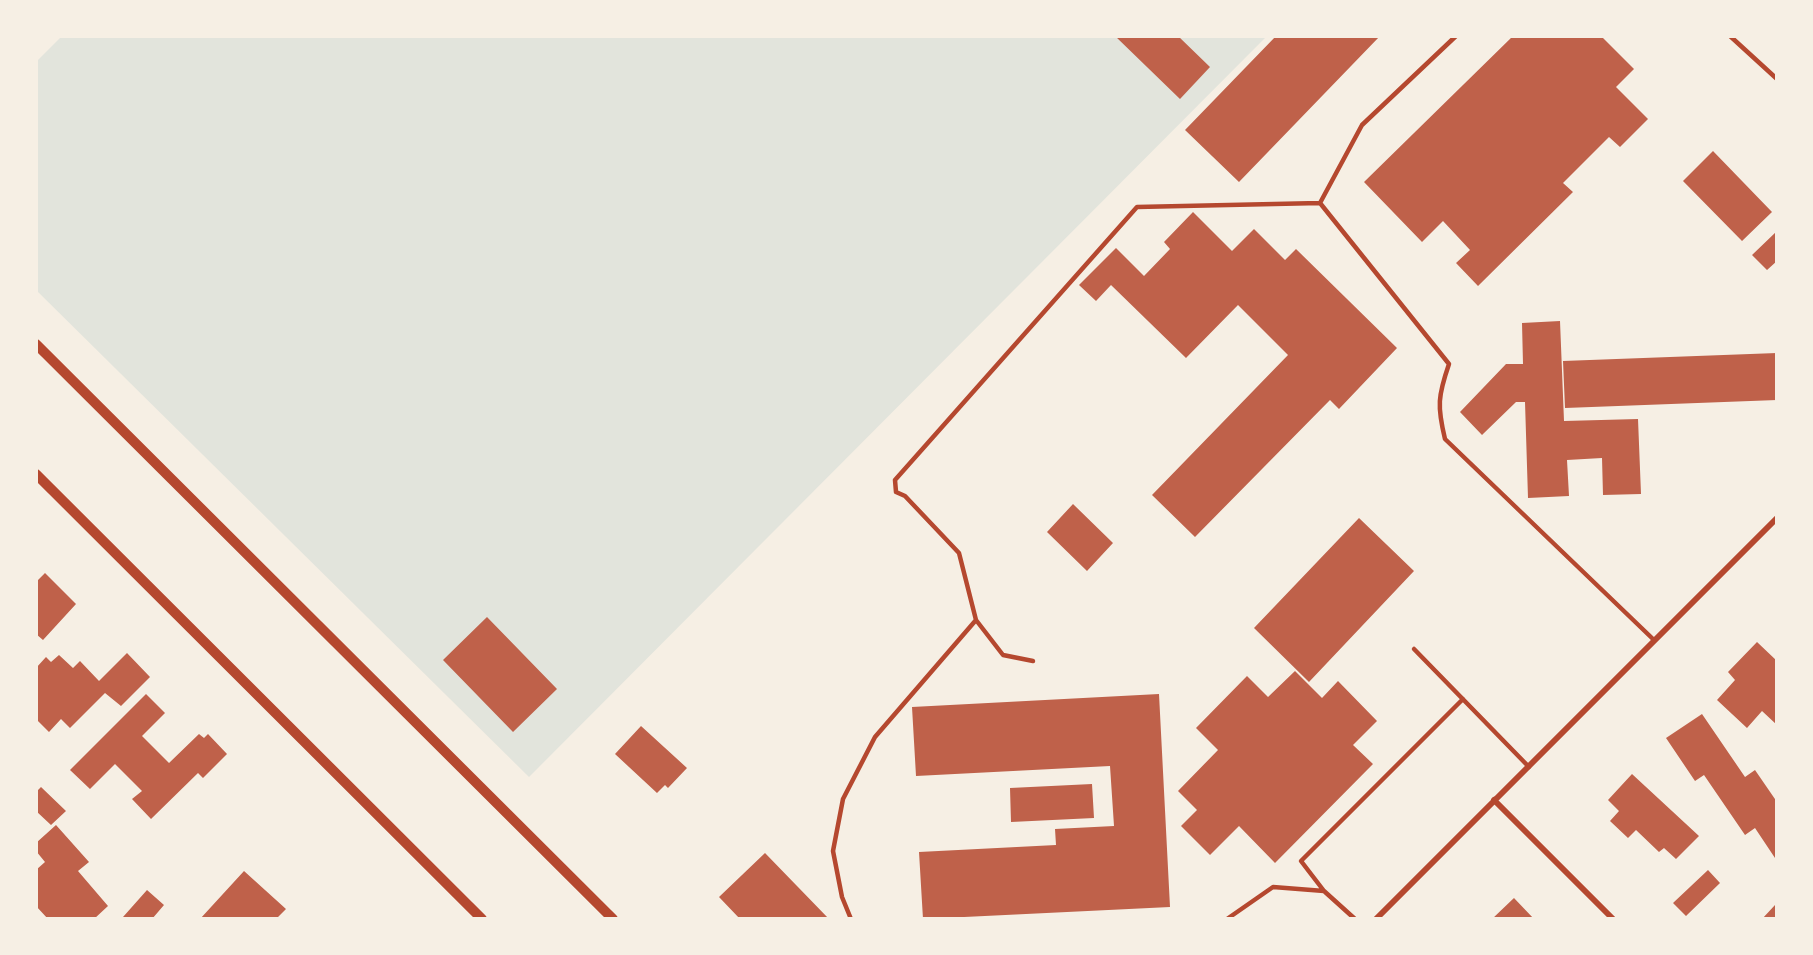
<!DOCTYPE html>
<style>
body{margin:0}
#map{position:relative;width:1813px;height:955px;overflow:hidden;background:#f6efe4;font-family:"Fira Sans",sans-serif}
canvas{display:block}
.frame{position:absolute;inset:0;border:38px solid #f6efe4;pointer-events:none}
</style>
<div id="map">
<canvas width="1813" height="955"></canvas>
<div class="frame"></div>
</div>
<script>
const ctx = document.querySelector('canvas').getContext('2d');
ctx.lineJoin = 'round';
function paint(path, color) { ctx.fillStyle = color; ctx.fill(path, 'evenodd'); }
function trace(path, color, width, dash) { ctx.strokeStyle = color; ctx.lineWidth = width; ctx.lineCap = dash ? 'butt' : 'round'; ctx.setLineDash(dash || []); ctx.stroke(path); }
const green = new Path2D(`
 M62 36H1267L529 777 36 290V62Z`);
const building = new Path2D(`
 M1115 36H1178L1210 67 1180 99Z
 M1276 36H1380L1239 182 1185 130Z
 M1513 36H1601L1634 69 1616 87 1648 119 1620 147 1609 137 1563 183 1573 192 1478 286 1456 263 1470 250 1443 221 1422 242 1364 182Z
 M1713 151 1772 212 1742 241 1683 181Z
 M1193 212 1232 251 1254 229 1285 260 1296 249 1397 348 1339 409 1330 400 1195 537 1152 495 1288 355 1238 305 1186 358 1111 285 1096 301 1079 285 1116 248 1144 276 1170 249 1164 242Z
 M1777 231V261L1767 270 1752 255Z
 M1560 321 1564 421 1638 419 1641 494 1603 495 1602 458 1567 460 1569 496 1528 498 1525 402H1516L1482 435 1460 412 1506 364H1523L1522 323Z
 M1777 353V400L1565 408 1563 361Z
 M1073 504 1113 543 1087 571 1047 532Z
 M1359 518 1414 571 1309 682 1254 628Z
 M45 573 76 604 43 640 36 634V582Z
 M487 617 557 689 513 732 443 660Z
 M1757 642 1777 661V725L1762 711 1747 728 1717 700 1735 680 1728 672Z
 M127 653 150 677 121 706 105 693 70 728 61 719 49 732 36 719V668L46 657 51 662 59 655 73 668 80 661 99 681Z
 M1295 671 1322 698 1338 681 1377 721 1353 745 1373 764 1275 863 1239 826 1210 855 1181 826 1197 810 1178 791 1218 750 1196 728 1247 676 1268 697Z
 M146 694 165 713 142 736 169 763 199 734 204 738 208 734 227 754 203 778 198 773 151 819 132 799 142 791 115 764 90 789 70 770Z
 M1159 694 1170 907 923 919 919 852 1056 845 1055 829 1114 826 1110 766 916 776 912 707Z
 M1702 714 1745 777 1755 770 1777 802V861L1755 828 1745 835 1704 775 1695 781 1666 738Z
 M641 726 687 768 668 788 665 785 657 793 615 754Z
 M1632 774 1699 836 1676 859 1664 848 1659 852 1636 830 1628 838 1610 821 1619 811 1608 800Z
 M1092 784 1094 818 1011 822 1010 788Z
 M41 787 66 811 51 825 36 811V792Z
 M56 825 89 862 78 871 108 906 94 919H48L36 906V870L45 862 36 851V843Z
 M765 853 829 919H740L719 897Z
 M1708 870 1720 883 1686 916 1673 903Z
 M244 871 286 909 276 919H200Z
 M147 890 164 905 152 919H125L123 917Z
 M1514 898 1534 919H1492Z
 M1775 905 1777 919H1762Z`);
const service = new Path2D(`
 M1730 36 1777 79
 M1320 203 1362 125 1456 36
 M976 620 1003 655 1033 661
 M1414 649 1529 767
 M1324 891 1301 861 1463 699
 M851 919 842 897 833 851 843 799 875 737 976 620 959 553 905 496 896 492 895 480 1137 207 1320 203 1449 364C1438 396 1437 406 1445 439L1654 640
 M1227 919 1273 887 1324 891 1355 919`);
const minor = new Path2D(`
 M1494 800 1613 919
 M1376 919 1777 518`);
const tertiary = new Path2D(`
 M36 344 613 919
 M36 474 482 919`);
paint(green, '#e2e4dc');
paint(building, '#bf614a');
trace(service, '#b5482f', 4.5);
trace(minor, '#b5482f', 6);
trace(tertiary, '#b5482f', 10);
</script>
